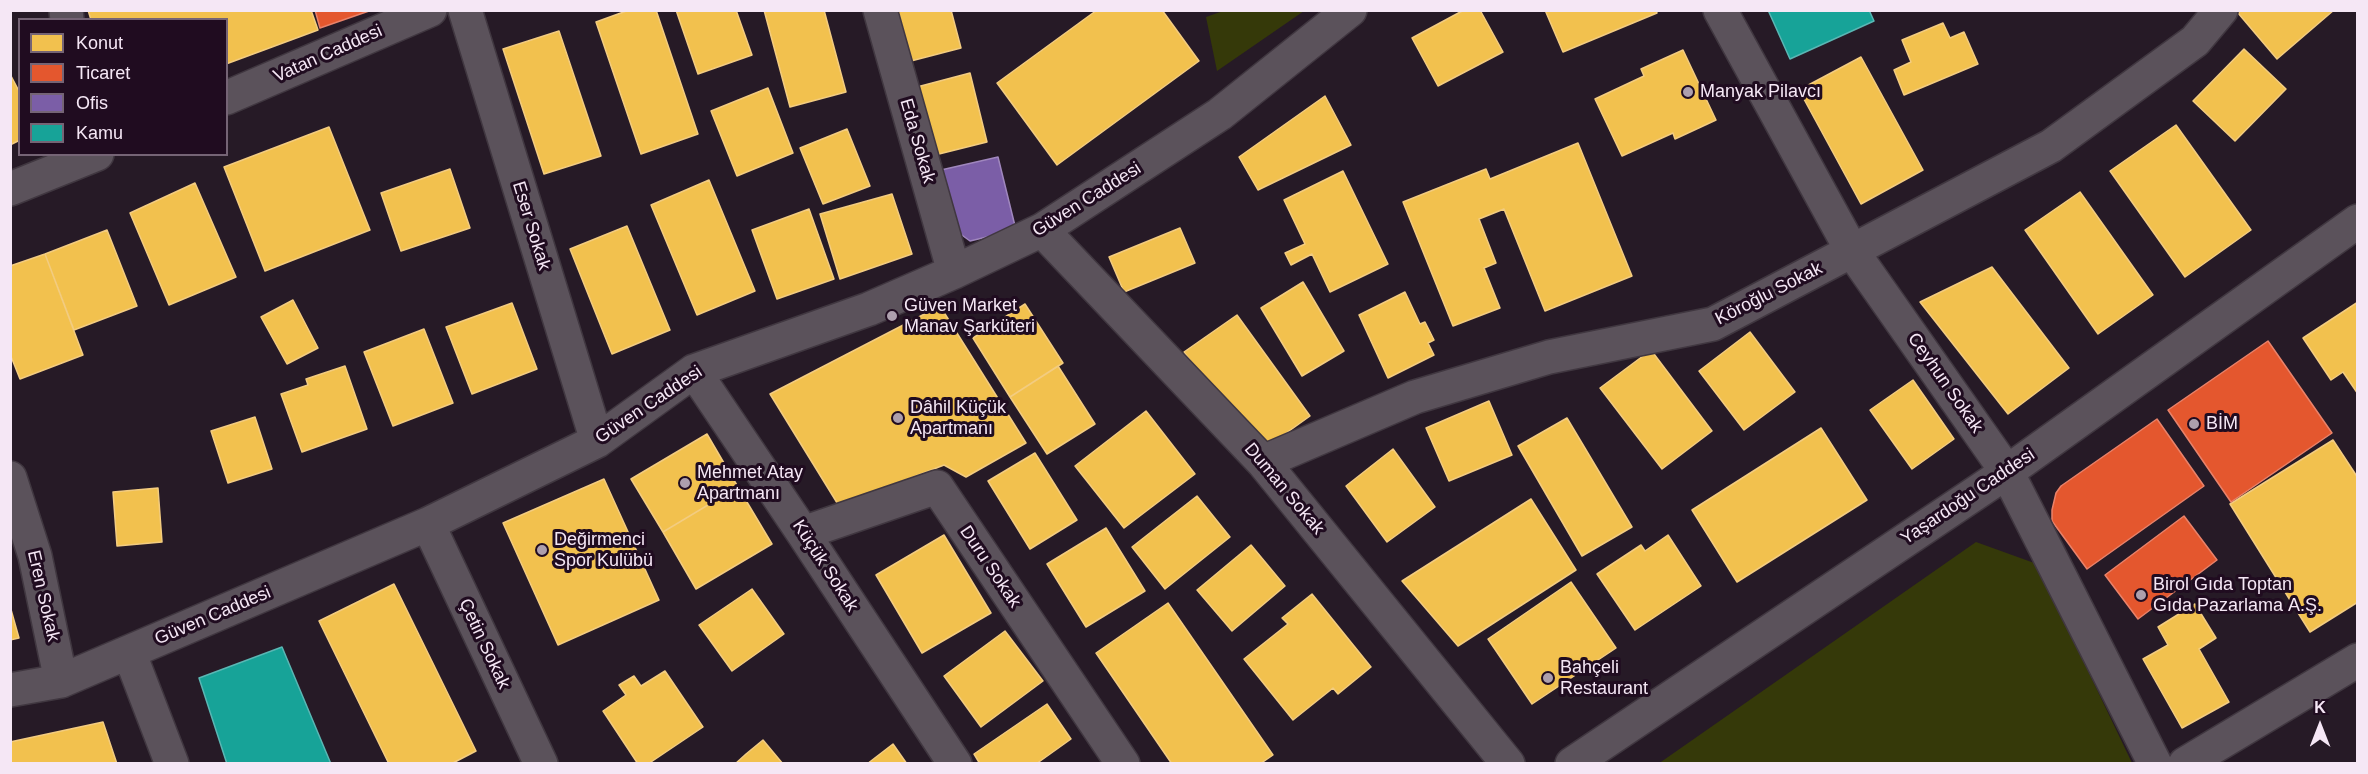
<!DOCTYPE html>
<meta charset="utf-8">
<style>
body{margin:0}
#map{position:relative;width:2368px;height:774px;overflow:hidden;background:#261a26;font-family:Helvetica,sans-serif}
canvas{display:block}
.frame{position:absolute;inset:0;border:12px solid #f5e7f5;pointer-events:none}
.legend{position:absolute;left:18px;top:18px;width:210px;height:138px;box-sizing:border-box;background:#200c20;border:2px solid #756475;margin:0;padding:8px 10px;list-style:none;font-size:18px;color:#f5e7f5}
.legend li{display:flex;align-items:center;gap:12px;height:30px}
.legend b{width:30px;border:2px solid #756475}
.north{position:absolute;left:2290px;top:696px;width:60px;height:60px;-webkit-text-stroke:4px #200c20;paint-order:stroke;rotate:0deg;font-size:16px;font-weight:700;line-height:24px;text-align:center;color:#f5e7f5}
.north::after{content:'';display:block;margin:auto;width:21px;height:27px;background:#f5e7f5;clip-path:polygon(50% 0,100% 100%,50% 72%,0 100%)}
</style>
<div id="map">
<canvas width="2368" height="774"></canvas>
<div class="frame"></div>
<ul class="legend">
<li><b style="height:16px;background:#f2c14e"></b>Konut</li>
<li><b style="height:16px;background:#e4572e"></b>Ticaret</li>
<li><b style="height:16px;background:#7b5ea7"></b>Ofis</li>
<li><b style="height:16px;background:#17a398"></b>Kamu</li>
</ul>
<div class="north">K</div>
</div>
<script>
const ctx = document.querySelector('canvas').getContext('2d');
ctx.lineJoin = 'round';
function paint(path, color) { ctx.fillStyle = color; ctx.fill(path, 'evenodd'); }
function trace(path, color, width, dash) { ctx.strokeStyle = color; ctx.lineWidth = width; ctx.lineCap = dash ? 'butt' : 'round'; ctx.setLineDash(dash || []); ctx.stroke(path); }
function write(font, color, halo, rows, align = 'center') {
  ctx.font = font + ' Helvetica,sans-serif'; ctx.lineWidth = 6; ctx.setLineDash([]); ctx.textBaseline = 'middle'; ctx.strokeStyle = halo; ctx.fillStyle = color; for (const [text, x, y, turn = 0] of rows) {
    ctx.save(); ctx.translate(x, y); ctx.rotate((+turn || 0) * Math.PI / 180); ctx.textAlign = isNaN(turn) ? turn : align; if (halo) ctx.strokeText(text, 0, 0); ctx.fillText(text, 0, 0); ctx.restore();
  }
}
const green = new Path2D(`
 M1226 10H1304V11L1217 71 1206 17Z
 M1976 542 2037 564 2132 763 1658 764Z`);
const homes = new Path2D(`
 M88 10H311L318 30 226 64V20H91Z
 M629 10H656L698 134 641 154 596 22Z
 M676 10H736L752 55 698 74Z
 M764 10H824L846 92 790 107Z
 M898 10H951L961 48 911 61Z
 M1097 10H1162L1199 61 1057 165 997 83Z
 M1464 10H1480L1503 52 1438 86 1412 38Z
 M1545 10H1656L1657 13 1563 52Z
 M2242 10H2334L2277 59 2238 13Z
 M1943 23 1950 38 1964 32 1978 64 1904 95 1894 70 1911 62 1902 40Z
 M559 31 601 156 544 174 503 49Z
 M2244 49 2286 89 2235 141 2193 101Z
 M1683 50 1716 120 1675 139 1673 133 1622 156 1595 99 1644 76 1641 69Z
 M1861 57 1923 170 1861 204 1799 90Z
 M970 73 987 142 935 155 917 87Z
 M10 74 20 93V140L10 145Z
 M768 88 793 153 737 176 711 111Z
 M1325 96 1351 145 1258 190 1239 157Z
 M2176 125 2251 230 2185 277 2110 171Z
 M329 127 370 230 265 271 224 167Z
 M847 129 870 186 823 204 800 148Z
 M1578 143 1632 276 1545 311 1504 209 1479 219 1496 263 1484 268 1500 308 1453 326 1403 202 1486 169 1490 179Z
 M450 169 470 228 401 251 381 193Z
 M1343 171 1388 264 1330 292 1312 254 1291 265 1285 253 1305 244 1284 200Z
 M709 180 755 291 697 315 651 205Z
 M195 183 236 277 169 305 130 213Z
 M2080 192 2153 295 2098 334 2025 230Z
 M892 194 912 254 840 279 820 214Z
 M809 209 834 279 777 299 752 230Z
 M627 226 670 330 612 354 570 249Z
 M1180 228 1195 263 1124 292 1109 257Z
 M107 230 137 306 74 330 45 254Z
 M45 254 83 355 20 379 10 354V266Z
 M1992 267 2069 368 2008 414 1920 302Z
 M1303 282 1344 351 1302 376 1261 308Z
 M1405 292 1420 324 1425 322 1434 340 1428 343 1434 355 1388 378 1359 315Z
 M293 300 318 348 287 364 261 317Z
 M2358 302V394L2343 372 2331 380 2303 338Z
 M512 303 537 369 472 394 446 327Z
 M1025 304 1063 363 1010 397 973 338Z
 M940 306 1026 443 966 477 944 465 839 506 770 394Z
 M1237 315 1310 416 1257 454 1184 352Z
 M424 329 453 403 393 426 364 352Z
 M1750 332 1795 392 1744 430 1699 371Z
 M1651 350 1712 431 1662 469 1600 388Z
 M345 366 367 429 302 452 281 394 308 385 306 379Z
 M1058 366 1095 424 1047 454 1010 397Z
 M1913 380 1954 439 1912 469 1870 410Z
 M1489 401 1512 455 1449 481 1426 428Z
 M1146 411 1195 474 1124 528 1075 466Z
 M255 417 272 469 228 483 211 431Z
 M1567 418 1632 527 1582 556 1518 446Z
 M1821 428 1867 500 1737 582 1692 510Z
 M707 434 738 487 663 532 631 479Z
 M2333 440 2358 478V602L2310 632 2230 504Z
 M1393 449 1435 507 1387 542 1346 486Z
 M1035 453 1077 520 1030 549 988 481Z
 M604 479 659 600 558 645 503 523Z
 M738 487 772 544 696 589 663 532Z
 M158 488 162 542 117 546 113 492Z
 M1197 496 1230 537 1165 589 1132 547Z
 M1531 499 1576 570 1458 646 1402 581Z
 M1106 528 1145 591 1086 627 1047 564Z
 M944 535 991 613 922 653 876 575Z
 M1668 535 1701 586 1635 630 1597 574 1641 545 1645 551Z
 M1251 545 1285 586 1232 631 1197 590Z
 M1571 582 1616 648 1532 704 1488 639Z
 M394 584 476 751 451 764H389L319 621Z
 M752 589 784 634 732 671 699 625Z
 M1312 594 1371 667 1338 694 1333 688 1293 720 1244 659 1288 624 1282 618Z
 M1168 603 1273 755 1260 764H1172L1096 653Z
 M2195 604 2216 638 2199 649 2229 702 2182 728 2143 659 2168 645 2158 627Z
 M10 606 19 638 10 640Z
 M1005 631 1043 681 981 727 944 676Z
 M665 671 703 727 648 764H638L603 711 626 695 619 685 634 676 641 686Z
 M1047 704 1071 739 1036 764H980L974 754Z
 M103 722 117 764H10V742Z
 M763 740 783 764H735L746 754Z
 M893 744 907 764H867Z`);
const shops = new Path2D(`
 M315 10H369V11L320 28Z
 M2268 341 2332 433 2231 502 2168 410Z
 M2157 419 2204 486 2087 569 2052 521V510L2056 493 2061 486Z
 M2184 516 2217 560 2138 619 2105 575Z`);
const offices = new Path2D(`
 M998 157 1016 230 970 241 955 230 941 170Z`);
const public = new Path2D(`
 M1768 10H1869L1874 21 1790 59Z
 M282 647 331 764H227L199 678Z`);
const minor = new Path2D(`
 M66 10 67 20
 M465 10 597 441
 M880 10 954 272
 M1720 10 1852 251 2007 472 2155 764
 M226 98 430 10
 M10 189 97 154
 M1042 230 1263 462 1508 764
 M694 371 803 533 955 764
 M1263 462 1415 397 1549 357 1713 324 2051 146 2195 41 2221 10
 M10 478 35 556 61 681
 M428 524 541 764
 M803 533 937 487 1123 764
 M129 652 172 764
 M10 690 61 681 428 524 597 441 694 371 869 309 954 272 1042 230 1220 114 1350 10
 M1572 764 2007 472 2358 221
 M2185 764 2358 660`);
const markers = [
 [1688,92,6,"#ad9fad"],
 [892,316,6,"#ad9fad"],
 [898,418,6,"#ad9fad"],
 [2194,424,6,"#ad9fad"],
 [685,483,6,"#ad9fad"],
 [542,550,6,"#ad9fad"],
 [2141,595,6,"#ad9fad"],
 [1548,678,6,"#ad9fad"]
];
const streetNames = [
 ["Vatan Caddesi",328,54,-24],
 ["Eda Sokak",917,141,74],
 ["Güven Caddesi",1087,200,-32],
 ["Eser Sokak",531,226,73],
 ["Köroğlu Sokak",1769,294,-27],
 ["Ceyhun Sokak",1945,383,55],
 ["Güven Caddesi",649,405,-34],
 ["Duman Sokak",1284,489,50],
 ["Yaşardoğu Caddesi",1968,497,-34],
 ["Küçük Sokak",825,566,57],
 ["Duru Sokak",990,567,56],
 ["Eren Sokak",43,596,77],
 ["Güven Caddesi",213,616,-23],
 ["Çetin Sokak",484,644,65]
];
const poiNames = [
 ["Manyak Pilavcı",1700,92],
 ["Güven Market",904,306],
 ["Manav Şarküteri",904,327],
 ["Dâhil Küçük",910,408],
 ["Apartmanı",910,429],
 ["BİM",2206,424],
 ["Mehmet Atay",697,473],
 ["Apartmanı",697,494],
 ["Değirmenci",554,540],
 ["Spor Kulübü",554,561],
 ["Birol Gıda Toptan",2153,585],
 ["Gıda Pazarlama A.Ş.",2153,606],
 ["Bahçeli",1560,668],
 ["Restaurant",1560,689]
];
paint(green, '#353909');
paint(homes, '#f2c14e');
trace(homes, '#f3cc80', 1.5);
paint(shops, '#e4572e');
trace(shops, '#e9826a', 1.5);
paint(offices, '#7b5ea7');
trace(offices, '#a087be', 1.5);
paint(public, '#17a398');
trace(public, '#5ab7b4', 1.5);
trace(minor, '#403740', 36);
trace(minor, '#5b525b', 33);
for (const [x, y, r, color] of markers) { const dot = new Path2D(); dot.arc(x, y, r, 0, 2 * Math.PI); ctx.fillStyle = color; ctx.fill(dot); trace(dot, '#200c20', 2); }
write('18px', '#f5e7f5', '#200c20', streetNames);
write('18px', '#f5e7f5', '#200c20', poiNames, 'left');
</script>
